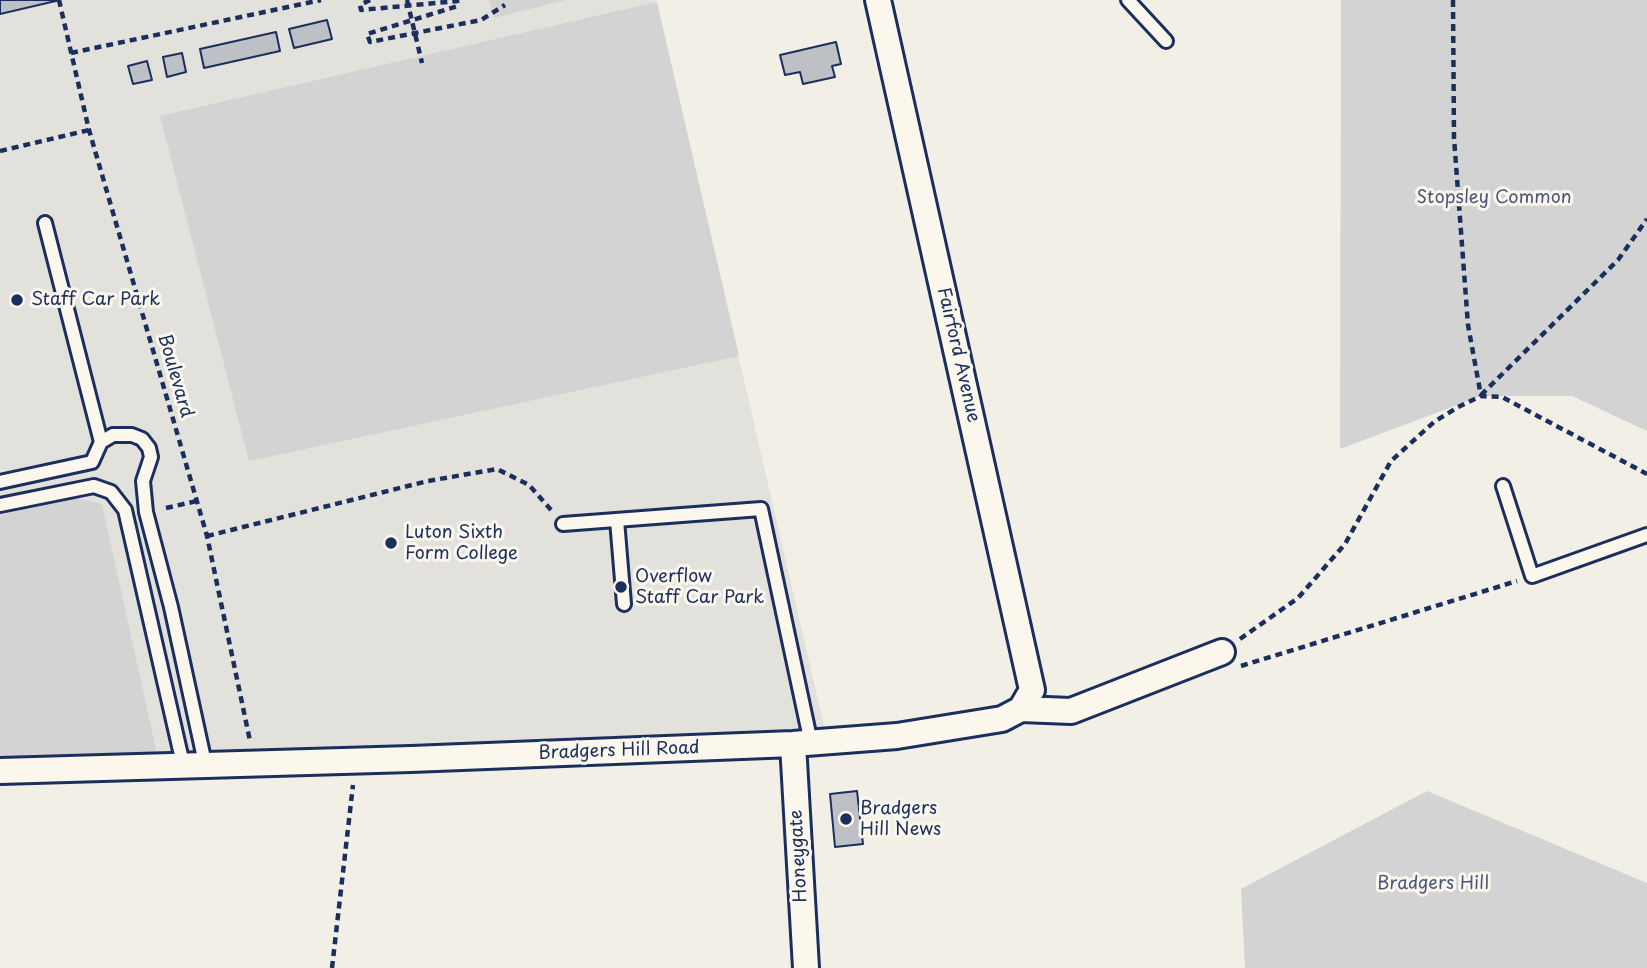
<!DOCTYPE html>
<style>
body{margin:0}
canvas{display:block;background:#f2efe6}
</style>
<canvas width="1647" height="968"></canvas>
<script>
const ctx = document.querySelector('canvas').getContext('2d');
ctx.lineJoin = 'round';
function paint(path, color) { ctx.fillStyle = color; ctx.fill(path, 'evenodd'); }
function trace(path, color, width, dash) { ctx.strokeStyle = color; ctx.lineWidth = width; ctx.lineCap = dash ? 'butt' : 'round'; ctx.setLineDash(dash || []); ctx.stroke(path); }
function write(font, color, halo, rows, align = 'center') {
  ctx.font = font + ' "Playpen Sans",sans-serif'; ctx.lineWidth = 6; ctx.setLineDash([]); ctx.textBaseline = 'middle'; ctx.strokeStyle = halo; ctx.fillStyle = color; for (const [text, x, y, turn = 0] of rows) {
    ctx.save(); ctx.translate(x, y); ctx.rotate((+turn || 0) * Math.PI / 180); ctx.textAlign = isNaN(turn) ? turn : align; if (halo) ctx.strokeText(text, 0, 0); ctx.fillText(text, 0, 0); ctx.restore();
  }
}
const built = new Path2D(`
 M0 0H656L825 730 157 755 0 759Z`);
const green = new Path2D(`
 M489 0H566L494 18Z
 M1341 0H1647V431L1572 396H1481L1340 449Z
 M657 2 739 356 249 461 160 116Z
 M71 497 102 504 157 755 0 759V515Z
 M1427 791 1647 883V968H1245L1241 889Z`);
const building = new Path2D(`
 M0 0H60L0 14Z
 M327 20 332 39 294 48 289 29Z
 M276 32 280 51 204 68 200 49Z
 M836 42 841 64 832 66 835 77 803 84 800 72 785 75 780 55Z
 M182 53 186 72 167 77 163 57Z
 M147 61 152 80 133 84 128 66Z
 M857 791 863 844 835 847 830 794Z`);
const path = new Path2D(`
 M59 0 89 130 207 536 250 741
 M370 0 360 5 361 10 457 1 458 6 367 34 370 42 481 20 505 5
 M407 0 422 63
 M1453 0 1454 138 1468 325 1481 396
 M71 53 321 0
 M0 151 89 130
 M1481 395 1618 260 1647 219
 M166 508 197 501
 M207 536 428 481 497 469 529 485 551 510
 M1240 639 1298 598 1345 544 1391 461 1434 422 1458 407 1481 396 1502 397 1647 474
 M1241 666 1517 581
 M332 968 353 785`);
const service = new Path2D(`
 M1128 0 1166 41
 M45 223 101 442
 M0 482 92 462 101 442 113 435H132L142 439 149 448 151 457 143 481 146 512 171 607 205 763
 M1503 486 1532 576 1647 535
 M0 505 94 486 111 492 125 510 183 764
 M617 520 624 604
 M563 524 761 509 811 743`);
const minor = new Path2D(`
 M878 0 1032 690 1021 709
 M793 744 806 968
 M0 771 411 759 793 744 897 736 1002 719 1021 709 1071 711 1222 652`);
const markers = [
 [17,300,7,"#1b2f5e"],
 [391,543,7,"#1b2f5e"],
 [621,587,7,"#1b2f5e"],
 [846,819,7,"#1b2f5e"]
];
const parkNames = [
 ["Stopsley Common",1494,198],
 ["Bradgers Hill",1433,884]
];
const poiNames = [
 ["Staff Car Park",31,300],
 ["Luton Sixth",405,533],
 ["Form College",405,554],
 ["Overflow",635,577],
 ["Staff Car Park",635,598],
 ["Bradgers",860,809],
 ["Hill News",860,830]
];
const streetNames = [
 ["Fairford Avenue",958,355,77],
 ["Boulevard",175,376,74],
 ["Bradgers Hill Road",619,751,-2],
 ["Honeygate",799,856,-93]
];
paint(built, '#e2e1dc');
paint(green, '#d2d3d2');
paint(building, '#bdc0c4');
trace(building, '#1b2f5e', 2);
trace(service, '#1b2f5e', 18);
trace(minor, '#1b2f5e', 30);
trace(path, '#1b2f5e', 4.5, [7, 5]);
trace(service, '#fbf7ec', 12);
trace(minor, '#fbf7ec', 24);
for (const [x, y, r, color] of markers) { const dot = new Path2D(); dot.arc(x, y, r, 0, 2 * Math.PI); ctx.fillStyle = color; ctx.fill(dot); trace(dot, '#fbf7ec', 2.5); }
write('18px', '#49587b', '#fbf7ec', parkNames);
write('18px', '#1b2f5e', '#fbf7ec', poiNames, 'left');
write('18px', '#1b2f5e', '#fbf7ec', streetNames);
</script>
